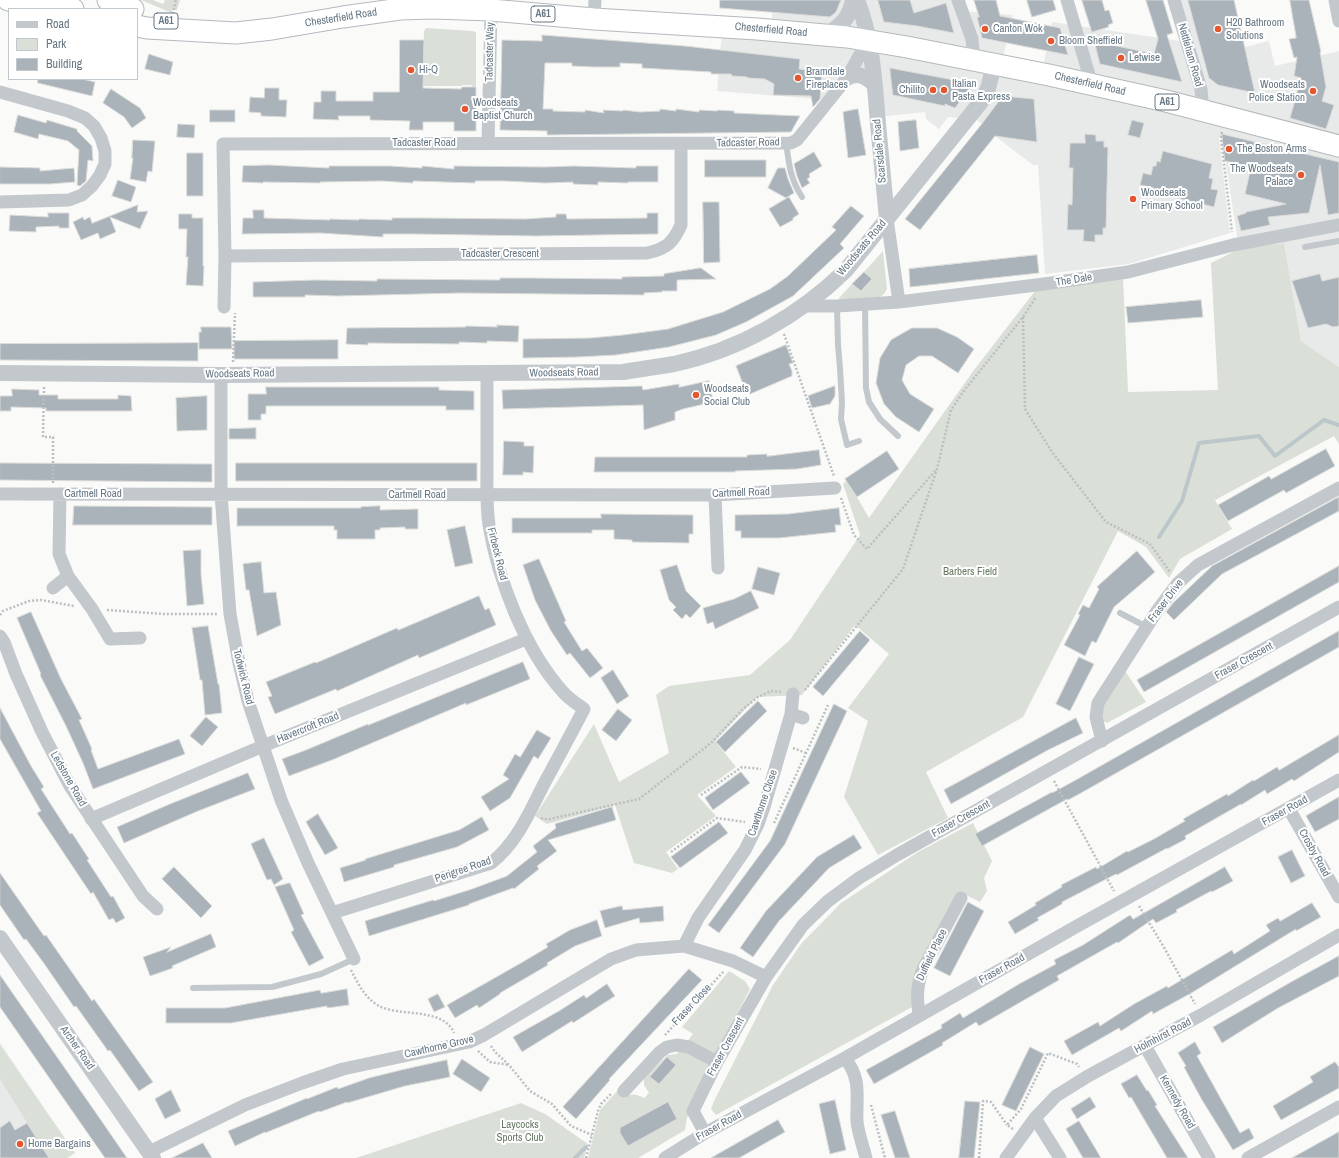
<!DOCTYPE html>
<style>
body{margin:0}
#map{position:relative;width:1339px;height:1158px;overflow:hidden;background:#fafaf8;font-family:"Archivo Narrow",sans-serif}
canvas{display:block}
.legend{position:absolute;left:8px;top:8px;width:130px;height:72px;box-sizing:border-box;background:#fff;border:1px solid #c1c8cd;margin:0;padding:5px 7px;list-style:none;font-size:12px;color:#657683}
.legend li{display:flex;align-items:center;gap:8px;height:20px}
.legend b{width:20px;border:1px solid #c1c8cd}
</style>
<div id="map">
<canvas width="1339" height="1158"></canvas>
<ul class="legend">
<li><b style="height:5px;background:#c3c8cc"></b>Road</li>
<li><b style="height:11px;background:#dadfd7"></b>Park</li>
<li><b style="height:11px;background:#aab3b9"></b>Building</li>
</ul>
</div>
<script>
const ctx = document.querySelector('canvas').getContext('2d');
ctx.lineJoin = 'round';
function paint(path, color) { ctx.fillStyle = color; ctx.fill(path, 'evenodd'); }
function trace(path, color, width, dash) { ctx.strokeStyle = color; ctx.lineWidth = width; ctx.lineCap = dash ? 'butt' : 'round'; ctx.setLineDash(dash || []); ctx.stroke(path); }
function write(font, color, halo, rows, align = 'center') {
  ctx.font = font + ' "Archivo Narrow",sans-serif'; ctx.lineWidth = 4; ctx.setLineDash([]); ctx.textBaseline = 'middle'; ctx.strokeStyle = halo; ctx.fillStyle = color; for (const [text, x, y, turn = 0] of rows) {
    ctx.save(); ctx.translate(x, y); ctx.rotate((+turn || 0) * Math.PI / 180); ctx.textAlign = isNaN(turn) ? turn : align; if (halo) ctx.strokeText(text, 0, 0); ctx.fillText(text, 0, 0); ctx.restore();
  }
}
const built = new Path2D(`
 M774 0H958L964 11 1013 15 1001 66 1042 73 1052 22 1187 42 1174 0H1234L1245 47 1269 41 1275 66 1339 51V367L1301 341 1284 243 1239 249 1222 138 1219 137 1230 233 1129 264 1045 274 1038 165H1033L995 136 977 120 948 117 939 129 926 119 925 112 878 117 875 85 861 75 830 100 717 91 722 30 770 34Z
 M0 1043 75 1153 67 1158H0Z`);
const green = new Path2D(`
 M141 0H153L163 4 165 0H180L177 10 173 9 172 13Z
 M426 28 472 31 476 32V87H472V85H462V86H423L424 31Z
 M1284 243 1301 341 1339 367V444L1334 436 1215 500 1232 529 1180 559 1169 578 1146 547 1118 531 1023 717 926 772 948 818 878 855 844 797 868 721 848 708 889 654 855 625 802 695 757 697 715 741 736 767 697 795 716 816 666 852 678 869 672 873 634 863 615 805 547 824 535 816 594 724 619 782 669 753 656 695 669 686 750 675 790 640 860 535 843 484 847 480 869 518 974 370 1035 291 1123 278 1128 392 1218 390 1211 263 1239 249Z
 M883 251 887 289 884 294 880 297 840 301 839 298 852 284 861 291 872 279 864 272Z
 M1125 671 1146 702 1107 723 1101 720 1104 701Z
 M973 823 992 861 984 878 987 891 980 902 960 892 917 974 912 1007 716 1115 711 1109 714 1101 773 985 801 944 841 903 918 852Z
 M729 971 745 981 750 989 692 1101 691 1115 687 1117 685 1130 638 1158H588L600 1110 618 1090 624 1098C632 1093 636 1094 644 1098L649 1093 644 1085V1077L668 1055 677 1054 693 1034 682 1027Z
 M0 1045 75 1153 67 1158H49L0 1079Z
 M521 1103 545 1114 588 1144 584 1158H356Z`);
const stream = new Path2D(`
 M1159 537 1182 501 1199 443 1259 436 1275 456 1324 420 1339 425
 M575 1158 586 1147`);
const building = new Path2D(`
 M720 0H841L836 12 830 17 720 8Z
 M878 0H910L914 13 946 3 954 33 917 26 884 22Z
 M974 0H996L1000 16 1060 28 1068 55 982 38 977 17H979Z
 M1027 0H1053L1056 10 1032 17Z
 M1082 0H1102L1105 11 1109 10 1113 23 1108 25 1109 27 1092 32Z
 M1146 0H1163L1173 33 1167 35 1182 82 1100 64 1094 41 1154 54 1158 39Z
 M1188 0H1234L1255 93 1218 85 1209 78Z
 M1290 0H1309L1321 52H1320L1326 87 1322 101 1334 105 1326 129 1290 118 1301 78 1294 76 1297 57 1294 58 1289 39 1296 38Z
 M542 35 685 46 800 59 799 69 822 72 820 99 813 107 811 96 773 95 774 84 765 79 748 78 747 77 732 76 731 74H711V72L642 68V64L620 63V67H594L572 66V63H545L543 109H553V111L585 112V110L604 113 603 110 623 111V110L640 112 660 111V109L676 111V109L699 112V110L717 111V110L734 111V113L800 116 791 132 547 135V131L500 130 502 40 542 41Z
 M400 40H424L423 88 461 89 462 87H476V131H454V122H423V130H409L410 121 370 120V116H338L339 120 313 119 314 102H321V91H336V101H373V92H399Z
 M149 54 173 62 170 75 145 69Z
 M890 68 970 83 969 89 955 108 945 104V106L893 95Z
 M38 79H82L95 82 92 96 38 83Z
 M265 88H279V100H287L286 117 261 116V113L249 112 250 97 264 98Z
 M111 89 140 108 146 118 132 128 124 117 103 103Z
 M1003 96 1034 99 1037 142 995 136 920 230 905 219 981 125Z
 M858 109 866 155 848 158 843 112Z
 M210 110H235V122H210Z
 M18 115 46 123 47 120 77 129V131L92 146 93 161 88 160 86 181 80 186 77 185 79 150 68 141 39 134 38 139 14 132Z
 M916 120 919 148 900 151 898 122Z
 M1132 120 1144 123 1140 138 1128 135Z
 M178 124 195 125 194 138 177 137Z
 M1085 134 1096 135V141H1104V147H1108L1106 228H1103V235H1095V242L1083 241 1084 230H1067L1068 204 1072 205 1073 168H1069L1070 143H1085Z
 M1222 134 1339 162V213L1328 215 1320 165 1309 213 1268 217 1270 225 1241 231 1237 216 1246 213V212L1286 204 1245 194 1251 167 1225 161Z
 M133 140 155 141 152 172 148 171 146 182 130 179 133 158H132Z
 M1163 151 1212 164 1209 178 1213 179 1211 189 1218 190 1214 207 1153 192 1154 188 1140 185 1143 173 1151 175 1153 166H1156L1157 161 1160 162Z
 M814 152 822 166 809 174 810 177 807 179 810 183 802 188 797 176 794 164Z
 M187 153H203V196H187Z
 M705 160H766V177H705Z
 M268 165 329 168V166H390L422 168V166L454 169V166L545 167 574 166 636 168V166H658V182H628V183L598 182V185L573 184V182L545 183 504 181H475V183L413 181V183L382 181 320 182V183L263 182V183L242 182 243 166Z
 M0 167 40 168V171L74 168 75 182 50 184H0Z
 M778 168H785L788 179 794 193 786 198 768 188Z
 M118 180 136 187 131 202 112 196Z
 M789 197 799 214 793 218V220L780 227 769 209Z
 M703 202H719L720 262 704 263Z
 M138 205 137 212 148 211 140 229 110 217 116 232 100 239 98 233 81 240 73 222 83 217 84 220 90 217 92 223Z
 M851 206 864 216 840 244 844 248 793 296 746 322 716 335 669 347 616 355 578 357 523 358V339L590 338 623 335 668 329 723 312 770 289 788 276 836 230 832 227Z
 M253 210H264V218L330 220V219L359 220V219L392 220V218H422L525 219 556 217V214H566L567 219 647 218V213H658V234L536 236 414 234H383V237L320 233 242 234 243 218H253Z
 M48 213H69V228H59V226L36 227V232L9 231 10 215 48 217Z
 M179 214H192V218H203V266H204L203 286 186 285 188 257H186L187 229H179Z
 M1037 255 1039 273 910 287 909 269Z
 M701 268 716 279 677 280V291H662V292L644 293V295L460 293 337 296 305 295V297H253V282L315 280 377 281V279L500 280V278H530L622 279V277L664 276V274Z
 M864 272 872 279 861 291 852 284Z
 M1320 274 1322 281 1339 277V326L1333 327 1326 324 1308 328 1292 281Z
 M1201 300 1203 317 1128 323 1126 307Z
 M497 325 519 326 518 342 487 341V343L459 342V344L368 343V345L346 344 347 328 466 327V326L497 327Z
 M201 327H231L232 349H199V332H201Z
 M912 328H937L957 337 974 349 958 373 932 356H919L906 365 902 380 910 394 934 409 919 432 896 417 884 404 876 383 880 358 891 340Z
 M338 340V359H234V341Z
 M198 343V361L0 360V344Z
 M786 345 793 363 789 364 792 371V376L750 394 746 383 743 384 736 366Z
 M709 381 713 402 683 409 675 412V420L644 430 643 405 503 409 502 390 642 386 643 390 679 384V387Z
 M835 386V396L830 404 812 408 808 396Z
 M266 387H439V390L474 391V410H446V406H266V414H261V420H248V394H266Z
 M12 389 39 390V395H58V399H118V395L131 396 132 411H46V408L11 407V411H0V396H12Z
 M207 396V430L177 431 176 398Z
 M256 428V439H229V429Z
 M504 441 524 442V446H534L533 473 523 472V475H503Z
 M1326 449 1335 466 1286 493 1284 490 1228 521 1218 505 1269 476 1271 479Z
 M819 450 821 465 797 469 735 471V472H594L595 457H747V455L767 454V456Z
 M887 451 899 469 857 497 845 479Z
 M0 463 212 464V482L0 480Z
 M236 463H477V481H236Z
 M1339 497V511L1222 574 1174 620 1166 612 1173 603 1212 566Z
 M74 506 212 507V525H73Z
 M380 506V510L418 509V529H405V527L380 528V530H375V539H337V530H334V526H237V508H361V507Z
 M839 508 841 525H835L836 532 779 538H741V531H735V515L788 514Z
 M601 514 693 515V534H689V543L632 542V540L614 539V530H592V533H512V518H601Z
 M465 526 473 563 455 567 447 530Z
 M201 550V574L204 604 187 606 183 551Z
 M1137 551 1155 572 1114 607 1096 643 1092 641 1085 656 1064 645 1080 615 1078 614 1083 605 1089 608 1099 589 1097 587Z
 M539 559 566 621 564 622 582 651 587 648 603 668 590 678 570 653 567 655 551 631 535 600 523 565Z
 M261 562 264 593 276 592 281 625 257 636 249 590H246L243 564Z
 M677 565 686 591 701 606 690 618 686 614 682 619 673 610 676 607 669 600 660 570Z
 M1339 566V582L1144 692 1137 680Z
 M758 567 780 573 774 595 752 589Z
 M751 591 759 608 715 629 713 622 707 624 703 608 734 599Z
 M479 596 485 610 489 608 496 625 419 658 418 655 337 691 336 689 275 714 268 697 272 696 266 682 315 662 316 663 397 628 398 630Z
 M31 612 61 679 82 719 79 720 92 749 91 750 98 769 179 739 185 754 93 789 83 763 66 726 40 675 41 674 17 618Z
 M208 626 218 684H219L222 713 205 715 202 680H200L192 628Z
 M860 631 870 640 823 696 813 687Z
 M1339 631V647L1081 793 1068 800 1067 799 982 846 975 834 1052 792V793L1074 781Z
 M1079 657 1094 664 1070 711 1056 704Z
 M523 662 530 679 466 705V703L332 760 289 776 282 759 306 750 368 724V725Z
 M613 670 629 696 617 704 601 678Z
 M758 701 767 711 725 752 716 742Z
 M834 704 847 711 785 844 719 933 708 925 770 841Z
 M0 708 31 766 44 787 41 789 70 834 72 833 89 859 87 860 111 897 113 896 125 918 116 923 113 918 109 920 93 892 91 894 37 813 41 811 0 739Z
 M618 709 632 720 616 741 602 730Z
 M206 717 218 727 202 746 190 736Z
 M1076 718 1083 733 1048 750 951 804 944 790Z
 M537 730 551 738 538 759 534 756 510 798 490 811 481 797 509 779 503 775 515 754 520 757Z
 M1339 735V752L1294 781 1292 779 1267 794 1265 790 1241 805V804L1185 836 1186 839 1167 849V848L1117 875 1116 874 1062 902V904L1037 918 1039 920 1015 934 1008 922 1036 905 1035 903 1062 887 1061 885 1096 867 1097 869 1127 851 1128 852 1154 839 1185 821 1183 819 1227 794 1228 796 1253 780 1254 781 1277 767 1279 770Z
 M741 772 750 783 713 810 705 798Z
 M248 773 255 789 198 811 124 843 117 827 170 804Z
 M1339 797V819L1315 832 1306 816Z
 M612 807 616 820 548 840 557 851 537 866 539 869 514 889 513 888 469 904V905L369 936 365 921 433 900 434 901 472 889 507 876 537 852 533 846 556 828 555 824Z
 M318 814 338 848 325 855 306 822Z
 M482 817 489 830 457 847 394 865V867L344 882 340 868 366 860 365 859 459 830Z
 M719 822 728 833 680 868 671 857Z
 M854 835 862 848 829 868 779 921 753 957 740 948 766 911 817 857Z
 M264 838 283 879 274 885 271 879 267 880 251 844Z
 M1292 850 1305 876 1291 883 1278 857Z
 M174 867 212 906 201 918 162 879Z
 M1225 867 1233 881 1212 892 1211 891 1176 910 1177 912 1156 923 1153 919 1118 943 1117 942 1057 976 1059 980 979 1026 976 1022 942 1043 943 1045 874 1084 866 1070 942 1028 941 1025 960 1013 963 1018 1019 984 1056 964 1054 960 1083 945 1130 915 1133 919Z
 M0 873 44 936 46 935 92 1001 94 999 153 1082 139 1091 110 1050 108 1051 76 1006 74 1007 43 962 26 939 24 940 0 905Z
 M290 883 304 914 301 915 324 958 309 966 291 932 294 930 275 887Z
 M968 902 984 911 950 976 934 968Z
 M1312 903 1321 917 1296 931V929L1193 992 1153 1014 1152 1011 1121 1031 1119 1028 1072 1055 1064 1041 1098 1022 1100 1026 1134 1004 1167 986 1168 988 1232 950 1234 954 1270 931 1266 925 1278 918 1280 921Z
 M622 906 623 910 663 906 664 921 640 923 639 918 605 928 600 911Z
 M597 920 602 936 575 946 547 963 548 965 500 993V994L479 1008 477 1005 455 1018 447 1005 521 963 548 947 546 944 570 930Z
 M211 934 216 947 172 966 173 968 150 976 143 957 171 947 167 952Z
 M1339 956V976L1278 1008 1222 1043 1213 1027 1291 982Z
 M689 969 702 980 609 1079 610 1080 576 1119 563 1107Z
 M0 975 96 1113 127 1158H105L91 1138 0 1007Z
 M607 984 615 996 573 1023 572 1021 522 1052 513 1037 559 1011 584 995 586 998Z
 M347 989 349 1005 327 1008V1006L231 1023H166V1008H225L320 990 321 993Z
 M438 994 445 1007 434 1012 428 999Z
 M1195 1042 1201 1053 1197 1056 1240 1133 1249 1128 1254 1138 1233 1150 1202 1100 1184 1067 1186 1066 1178 1053Z
 M1030 1047 1044 1054 1016 1111 1002 1105Z
 M667 1057 676 1065 659 1084 650 1077Z
 M462 1059 490 1078 481 1092 453 1074Z
 M447 1060 450 1077 405 1086 347 1103V1102L320 1112 319 1111 265 1133V1132L235 1146 228 1131 307 1098V1099L337 1087 338 1089 369 1078 401 1070Z
 M1335 1062 1339 1067V1088L1281 1120 1273 1106 1313 1082 1310 1077Z
 M1137 1075 1147 1091 1148 1090 1157 1105 1155 1106 1188 1158H1167L1131 1097 1129 1098 1121 1084Z
 M171 1090 181 1111 165 1119 155 1099Z
 M1090 1097 1096 1107 1077 1119 1071 1109Z
 M835 1100 846 1150 830 1154 819 1104Z
 M965 1101 980 1102 974 1158H959Z
 M668 1102 677 1119 628 1146 620 1133V1128Z
 M895 1111 910 1158H895L881 1115Z
 M778 1120 785 1132 739 1158H711Z
 M10 1121 15 1130 27 1123 49 1158H0V1128Z
 M1079 1121 1101 1158H1083L1066 1129Z
 M1339 1132V1158H1292Z
 M203 1143 212 1158H172Z`);
const path = new Path2D(`
 M173 14 176 0
 M1222 132 1221 138 1232 232
 M1023 317 1025 409 1052 452 1106 522 1150 544 1170 572
 M784 334 834 476
 M233 362 235 313
 M44 387 43 437H53V483
 M841 498 854 535 867 549 936 470
 M107 610 164 614H217
 M0 615 3 611 29 601 41 600 74 606
 M805 690 903 569 937 469 951 410 963 392 1023 317 1036 297
 M793 748 806 753
 M1054 781 1114 891
 M701 795 742 767 761 769
 M541 818 543 819H550L639 799 711 743 743 709 758 697 771 691 782 692
 M774 823 828 705
 M671 852 717 818 745 822
 M1139 906 1165 949 1195 1004
 M351 970C358 984 365 998 379 1006 400 1017 443 1007 454 1033
 M665 1035 724 971
 M491 1046 495 1052 509 1065 530 1091 552 1104 571 1126 592 1135
 M478 1051 490 1062 509 1065
 M871 1105 885 1158
 M1013 1129 1007 1125 1021 1109 1048 1053 1077 1064 1079 1067
 M586 1158 598 1111 601 1104 612 1093
 M979 1158 983 1101 991 1102 1007 1125`);
const service = new Path2D(`
 M786 142C789 165 790 178 802 197
 M1305 247 1339 241
 M865 304 866 388 869 402 880 419 898 436
 M837 306 838 345 840 368 842 403 841 419 847 445 859 441
 M1120 613 1147 627
 M193 988 272 987 321 974 354 959`);
const minor = new Path2D(`
 M958 0 972 39 974 60
 M1067 0 1092 85
 M1174 0 1201 89 1203 111
 M1335 0 1339 21
 M594 19 595 0
 M0 92 68 111 85 118 94 126 101 138 105 151V164L100 175 92 186 82 195 69 200 0 202
 M488 143 491 10
 M887 219 899 302
 M225 256 647 253C666 249 673 243 681 225V144
 M805 306H837L899 302 1044 284 1128 272 1233 245 1339 225
 M224 307 225 256 223 144 791 143 797 140 847 78 868 40
 M221 375V494L230 614 239 663 248 701 281 800 308 863 354 959
 M0 494 715 495 835 488
 M60 494 59 554 68 576 92 609 110 639 140 638
 M715 495 718 568
 M53 588 68 576
 M0 636 4 642 16 674 42 732 70 786 143 896 157 909
 M791 714 803 718
 M1102 741 1096 717 1098 703 1157 611 1178 583 1198 565 1339 488
 M1289 809 1339 897
 M91 819 263 746 526 639
 M332 913 491 863C517 843 530 811 545 782 558 758 571 734 584 709 577 704 569 699 563 692 525 650 498 580 489 525 486 505 487 485 487 465 487 434 487 404 487 374
 M684 946 698 918 745 850 758 824 764 807 791 714 793 694
 M919 1015C917 997 916 987 923 969L961 898
 M1145 1046 1209 1158
 M845 1058C862 1080 856 1096 857 1121 858 1133 863 1146 866 1158
 M624 1091 660 1052 667 1047 677 1045 689 1047 717 1062
 M1035 1118 1060 1158
 M705 1133 693 1111 717 1062 766 977 803 925 828 901 859 878 897 855 1339 607
 M149 1152 245 1105 302 1083 343 1069 469 1042 484 1035 611 959 636 950 684 946 733 961 766 977
 M665 1158 705 1133 845 1058 1079 925 1339 780
 M1006 1158 1035 1118 1056 1096 1088 1076 1201 1015 1339 935
 M1248 1158 1339 1107`);
const tertiary = new Path2D(`
 M857 0C872 36 875 85 878 124 881 156 884 187 887 219
 M827 35C842 24 849 19 853 0
 M847 78C858 71 867 77 875 85
 M0 373 221 375 623 372C640 369 657 367 674 364 739 350 799 316 846 270L980 103 988 89 994 64
 M0 938 153 1158`);
const trunk = new Path2D(`
 M8 0 62 6 73 9
 M108 0 133 9
 M137 26 147 28 236 33 272 29 343 17 400 9 433 8 491 10 594 19 757 29 847 37 907 47 1049 75 1166 101 1339 146`);
const markers = [
 [985,29,4,"#e4572e"],
 [1218,29,4,"#e4572e"],
 [1051,41,4,"#e4572e"],
 [1121,58,4,"#e4572e"],
 [411,70,4,"#e4572e"],
 [798,78,4,"#e4572e"],
 [933,90,4,"#e4572e"],
 [944,90,4,"#e4572e"],
 [1313,91,4,"#e4572e"],
 [465,109,4,"#e4572e"],
 [1229,149,4,"#e4572e"],
 [1301,175,4,"#e4572e"],
 [1133,199,4,"#e4572e"],
 [696,395,4,"#e4572e"],
 [20,1144,4,"#e4572e"]
];
const shields = [
 [543,14,24],
 [166,21,24],
 [1167,102,24]
];
const shieldNames = [
 ["A61",543,14],
 ["A61",166,21],
 ["A61",1167,102]
];
const streetNames = [
 ["Chesterfield Road",341,18,-9],
 ["Chesterfield Road",771,30,5],
 ["Tadcaster Way",490,52,-89],
 ["Nettleham Road",1190,55,74],
 ["Chesterfield Road",1090,84,13],
 ["Tadcaster Road",424,143],
 ["Tadcaster Road",748,143,-1],
 ["Scarsdale Road",880,151,-95],
 ["Woodseats Road",862,248,-50],
 ["Tadcaster Crescent",500,254],
 ["The Dale",1074,280,-9],
 ["Woodseats Road",564,373,-1],
 ["Woodseats Road",240,374,-1],
 ["Cartmell Road",741,493,-2],
 ["Cartmell Road",93,494],
 ["Cartmell Road",417,495],
 ["Firbeck Road",497,554,76],
 ["Fraser Drive",1166,601,-53],
 ["Fraser Crescent",1244,661,-29],
 ["Todwick Road",243,677,76],
 ["Havercroft Road",308,728,-22],
 ["Ledstone Road",68,779,60],
 ["Cawthorne Close",763,803,-71],
 ["Fraser Road",1285,811,-29],
 ["Fraser Crescent",961,819,-29],
 ["Crosby Road",1314,853,61],
 ["Perigree Road",463,870,-19],
 ["Duffield Place",932,955,-64],
 ["Fraser Road",1002,969,-29],
 ["Fraser Close",692,1005,-47],
 ["Holmhirst Road",1163,1036,-28],
 ["Cawthorne Grove",439,1047,-13],
 ["Fraser Crescent",726,1047,-61],
 ["Archer Road",77,1048,55],
 ["Kennedy Road",1177,1102,60],
 ["Fraser Road",719,1126,-29]
];
const poiNames = [
 ["H20 Bathroom",1226,23],
 ["Solutions",1226,36],
 ["Canton Wok",993,29],
 ["Bloom Sheffield",1059,41],
 ["Letwise",1129,58],
 ["Hi-Q",419,70],
 ["Bramdale",806,72],
 ["Fireplaces",806,85],
 ["Italian",952,84],
 ["Pasta Express",952,97],
 ["Woodseats",1305,85,"right"],
 ["Police Station",1305,98,"right"],
 ["Chilito",925,90,"right"],
 ["Woodseats",473,103],
 ["Baptist Church",473,116],
 ["The Boston Arms",1237,149],
 ["The Woodseats",1293,169,"right"],
 ["Palace",1293,182,"right"],
 ["Woodseats",1141,193],
 ["Primary School",1141,206],
 ["Woodseats",704,389],
 ["Social Club",704,402],
 ["Home Bargains",28,1144]
];
const parkNames = [
 ["Barbers Field",970,572],
 ["Laycocks",520,1125],
 ["Sports Club",520,1138]
];
paint(built, '#e8e9e9');
paint(green, '#dadfd7');
trace(stream, '#bbc7cb', 4);
paint(building, '#aab3b9');
trace(building, '#dcdcda', 1);
trace(trunk, '#b4b9bd', 23);
trace(path, '#bbbfc2', 2.5, [2, 2]);
trace(service, '#c3c8cc', 6);
trace(minor, '#c3c8cc', 13);
trace(tertiary, '#c3c8cc', 16);
trace(trunk, '#fff', 21);
for (const [x, y, r, color] of markers) { const dot = new Path2D(); dot.arc(x, y, r, 0, 2 * Math.PI); ctx.fillStyle = color; ctx.fill(dot); trace(dot, '#fff', 1.5); }
for (const [x, y, w] of shields) { const box = new Path2D(); box.roundRect(x - w / 2, y - 8, w, 16, 3); ctx.fillStyle = '#fff'; ctx.fill(box); trace(box, '#657683', 1); }
write('bold 10px', '#657683', null, shieldNames);
write('11px', '#657683', '#fff', streetNames);
write('11px', '#657683', '#fff', poiNames, 'left');
write('11px', '#687a64', '#fff', parkNames);
</script>
